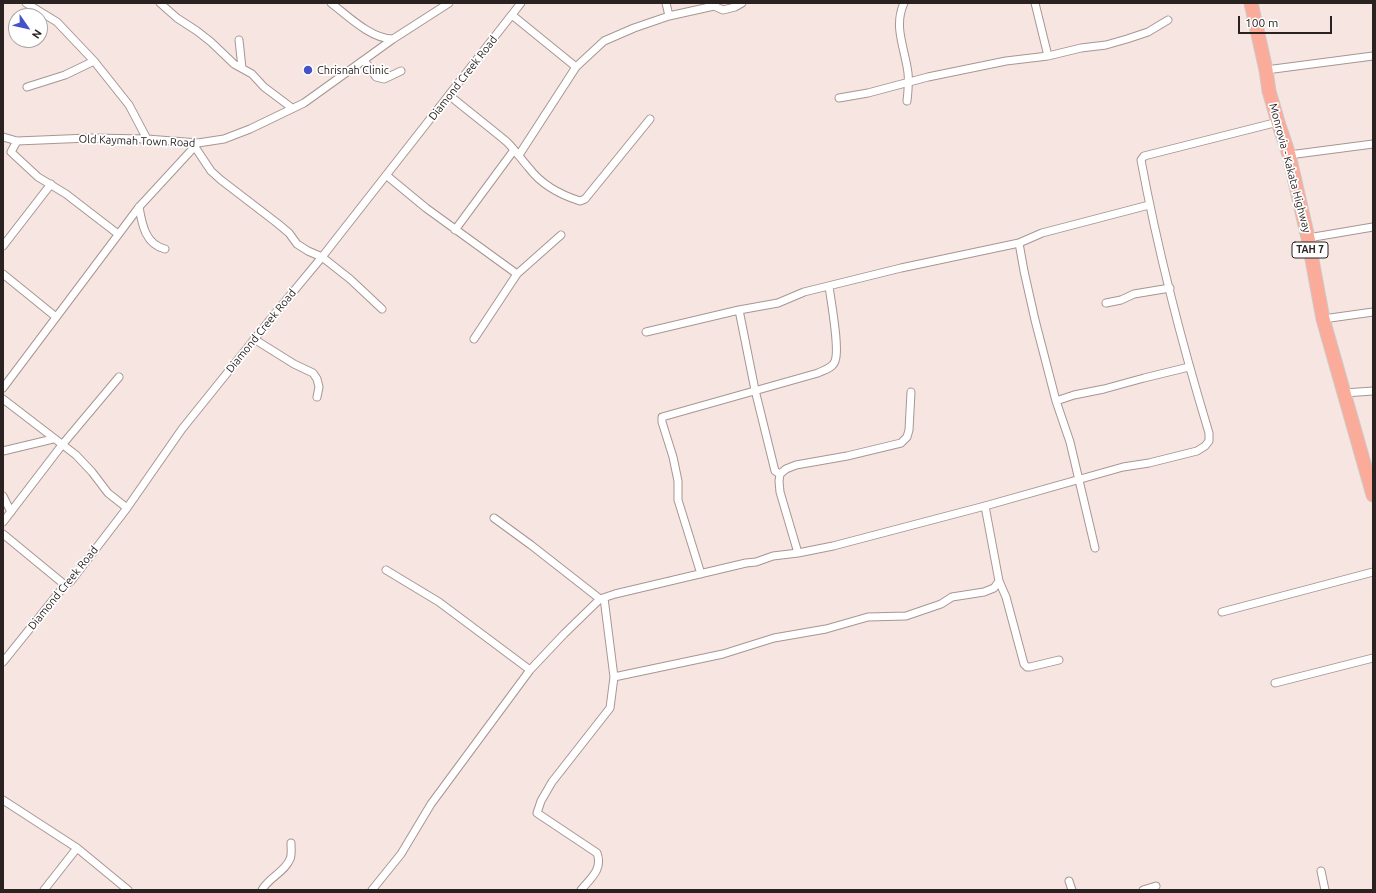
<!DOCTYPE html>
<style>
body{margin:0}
#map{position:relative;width:1376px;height:893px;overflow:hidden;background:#f7e5e1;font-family:Ubuntu,sans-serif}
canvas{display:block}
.frame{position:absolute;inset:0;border:4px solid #292221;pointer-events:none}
.north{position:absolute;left:8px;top:8px;width:40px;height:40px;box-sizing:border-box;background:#fff;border:1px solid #a9a7a6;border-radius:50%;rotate:124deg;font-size:11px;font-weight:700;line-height:16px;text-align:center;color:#292221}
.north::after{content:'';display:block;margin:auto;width:14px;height:18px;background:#4454c8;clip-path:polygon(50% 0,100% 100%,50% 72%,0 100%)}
.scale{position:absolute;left:1238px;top:16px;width:94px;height:18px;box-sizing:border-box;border:2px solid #292221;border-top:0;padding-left:5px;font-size:12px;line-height:14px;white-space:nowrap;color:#292221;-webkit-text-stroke:3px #fff;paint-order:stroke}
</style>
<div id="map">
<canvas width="1376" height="893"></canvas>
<div class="frame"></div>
<div class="north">N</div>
<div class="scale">100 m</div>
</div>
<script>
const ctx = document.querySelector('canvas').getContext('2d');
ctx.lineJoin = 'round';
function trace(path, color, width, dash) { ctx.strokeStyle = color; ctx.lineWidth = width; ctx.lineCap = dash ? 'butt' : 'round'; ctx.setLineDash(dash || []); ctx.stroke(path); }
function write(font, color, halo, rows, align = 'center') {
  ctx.font = font + ' Ubuntu,sans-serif'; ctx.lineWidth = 3.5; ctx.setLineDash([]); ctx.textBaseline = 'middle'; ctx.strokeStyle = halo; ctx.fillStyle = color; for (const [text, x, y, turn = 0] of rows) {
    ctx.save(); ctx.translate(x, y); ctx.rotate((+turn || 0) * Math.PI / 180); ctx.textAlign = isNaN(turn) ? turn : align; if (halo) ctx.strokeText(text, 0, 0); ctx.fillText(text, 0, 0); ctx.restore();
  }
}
const street = new Path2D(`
 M26 3 57 22 94 61 129 105 147 139
 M160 3 177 18 197 31 211 42 234 64 252 74 264 87 292 108
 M331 3C348 16 371 39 393 39
 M666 3 669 16
 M904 3C893 27 905 48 908 73 909 83 908 92 907 101
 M1035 3 1048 56
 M512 15 576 67
 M239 40 242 68
 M364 60 376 77 384 79 401 71
 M1266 70 1373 56
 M27 87 65 75 94 61
 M449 95C468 111 488 126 507 142 515 150 521 159 529 168 541 184 561 195 580 201L585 199 650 119
 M839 98 868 93 928 77 1006 61 1048 56 1081 48 1106 45 1127 39 1148 32 1168 20
 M3 137 17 141 89 138 147 139 198 143 224 139 250 129 304 103 393 39 449 3
 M17 141 11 152 38 177 66 194 118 234
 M195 147 211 171 221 180 277 223 289 233 297 244 308 251 322 257 350 279 382 309
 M519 155 576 67 604 41 634 28 669 16 714 6 723 10 735 7 742 3
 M1289 155 1373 144
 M386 175 426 208 517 274 561 235
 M139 207C142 224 145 244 165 249
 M455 230 514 150
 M1308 238 1373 227
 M1019 243 1024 271 1035 320 1056 401 1070 442 1095 548
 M3 246 51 184
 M3 274 56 317
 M1106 303 1121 300 1134 294 1170 288
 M739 310 755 390 775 471 780 474
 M1323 319 1373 312
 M646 332 739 310 778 303 804 292 901 268 1019 243 1042 233 1149 205
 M254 339 294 364 313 373 317 379 319 387 317 397
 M474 339 517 274
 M3 388 139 207 198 143
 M1344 393 1373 391
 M3 399 76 455 92 472 108 493 127 508
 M1056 401 1074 395 1104 389 1144 378 1189 367
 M3 451 53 439
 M3 496 11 512
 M494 518 531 545 600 599
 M3 522 62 445 119 377
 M3 534 65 585
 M798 553 780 492 779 481 780 474 786 469 796 465 847 456 901 443 907 437 909 430 911 392
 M386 570 439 602 530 670
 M701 574 678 500V481L673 457 662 422V417L818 373C824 370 833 368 835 361 840 349 831 302 829 286
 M999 581 1006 597 1024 664 1027 667H1030L1059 660
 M1222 612 1373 572
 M3 662 65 585 71 581 127 508 182 429 273 316 322 257 521 3
 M614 677 723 654 774 638 826 629 868 617 906 616 941 604 952 597 984 592 994 588 999 581 985 506
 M1275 683 1373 658
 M3 800 77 848 128 890
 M1321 871 1325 890
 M1069 881 1072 890
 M44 890 77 848
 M262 890C268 878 285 872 290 859 292 855 291 848 291 843
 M372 890 401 854 431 804 530 670 564 634 600 599 615 594 746 563 756 562 773 556 798 553 833 546 985 506 1123 467 1149 463 1197 451 1205 446 1209 441V433C1182 344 1158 252 1141 160L1144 156 1278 122
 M581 890C591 878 603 869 597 853L537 813 541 801 552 782 610 708 614 677 604 598
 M1143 890 1156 886`);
const highway = new Path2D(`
 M1251 3 1266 70 1269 91 1278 122 1289 155 1308 238 1323 319 1373 495`);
const markers = [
 [308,70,5,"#4454c8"]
];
const shields = [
 [1310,250,36]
];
const shieldNames = [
 ["TAH 7",1310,250]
];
const poiNames = [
 ["Chrisnah Clinic",317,70]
];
const streetNames = [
 ["Diamond Creek Road",463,78,-52],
 ["Old Kaymah Town Road",137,141,2],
 ["Monrovia - Kakata Highway",1290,168,75],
 ["Diamond Creek Road",261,331,-51],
 ["Diamond Creek Road",63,588,-51]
];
trace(street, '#a79692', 9);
trace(highway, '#cccaca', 15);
trace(street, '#fff', 7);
trace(highway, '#fbab99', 13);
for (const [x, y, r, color] of markers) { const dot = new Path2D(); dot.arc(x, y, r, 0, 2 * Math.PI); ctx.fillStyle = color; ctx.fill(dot); trace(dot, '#fff', 1.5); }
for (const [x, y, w] of shields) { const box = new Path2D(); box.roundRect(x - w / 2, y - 8, w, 16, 3); ctx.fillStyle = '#fff'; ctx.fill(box); trace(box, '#292221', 1); }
write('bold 10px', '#292221', null, shieldNames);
write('11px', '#292221', '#fff', poiNames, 'left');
write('11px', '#292221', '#fff', streetNames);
</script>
